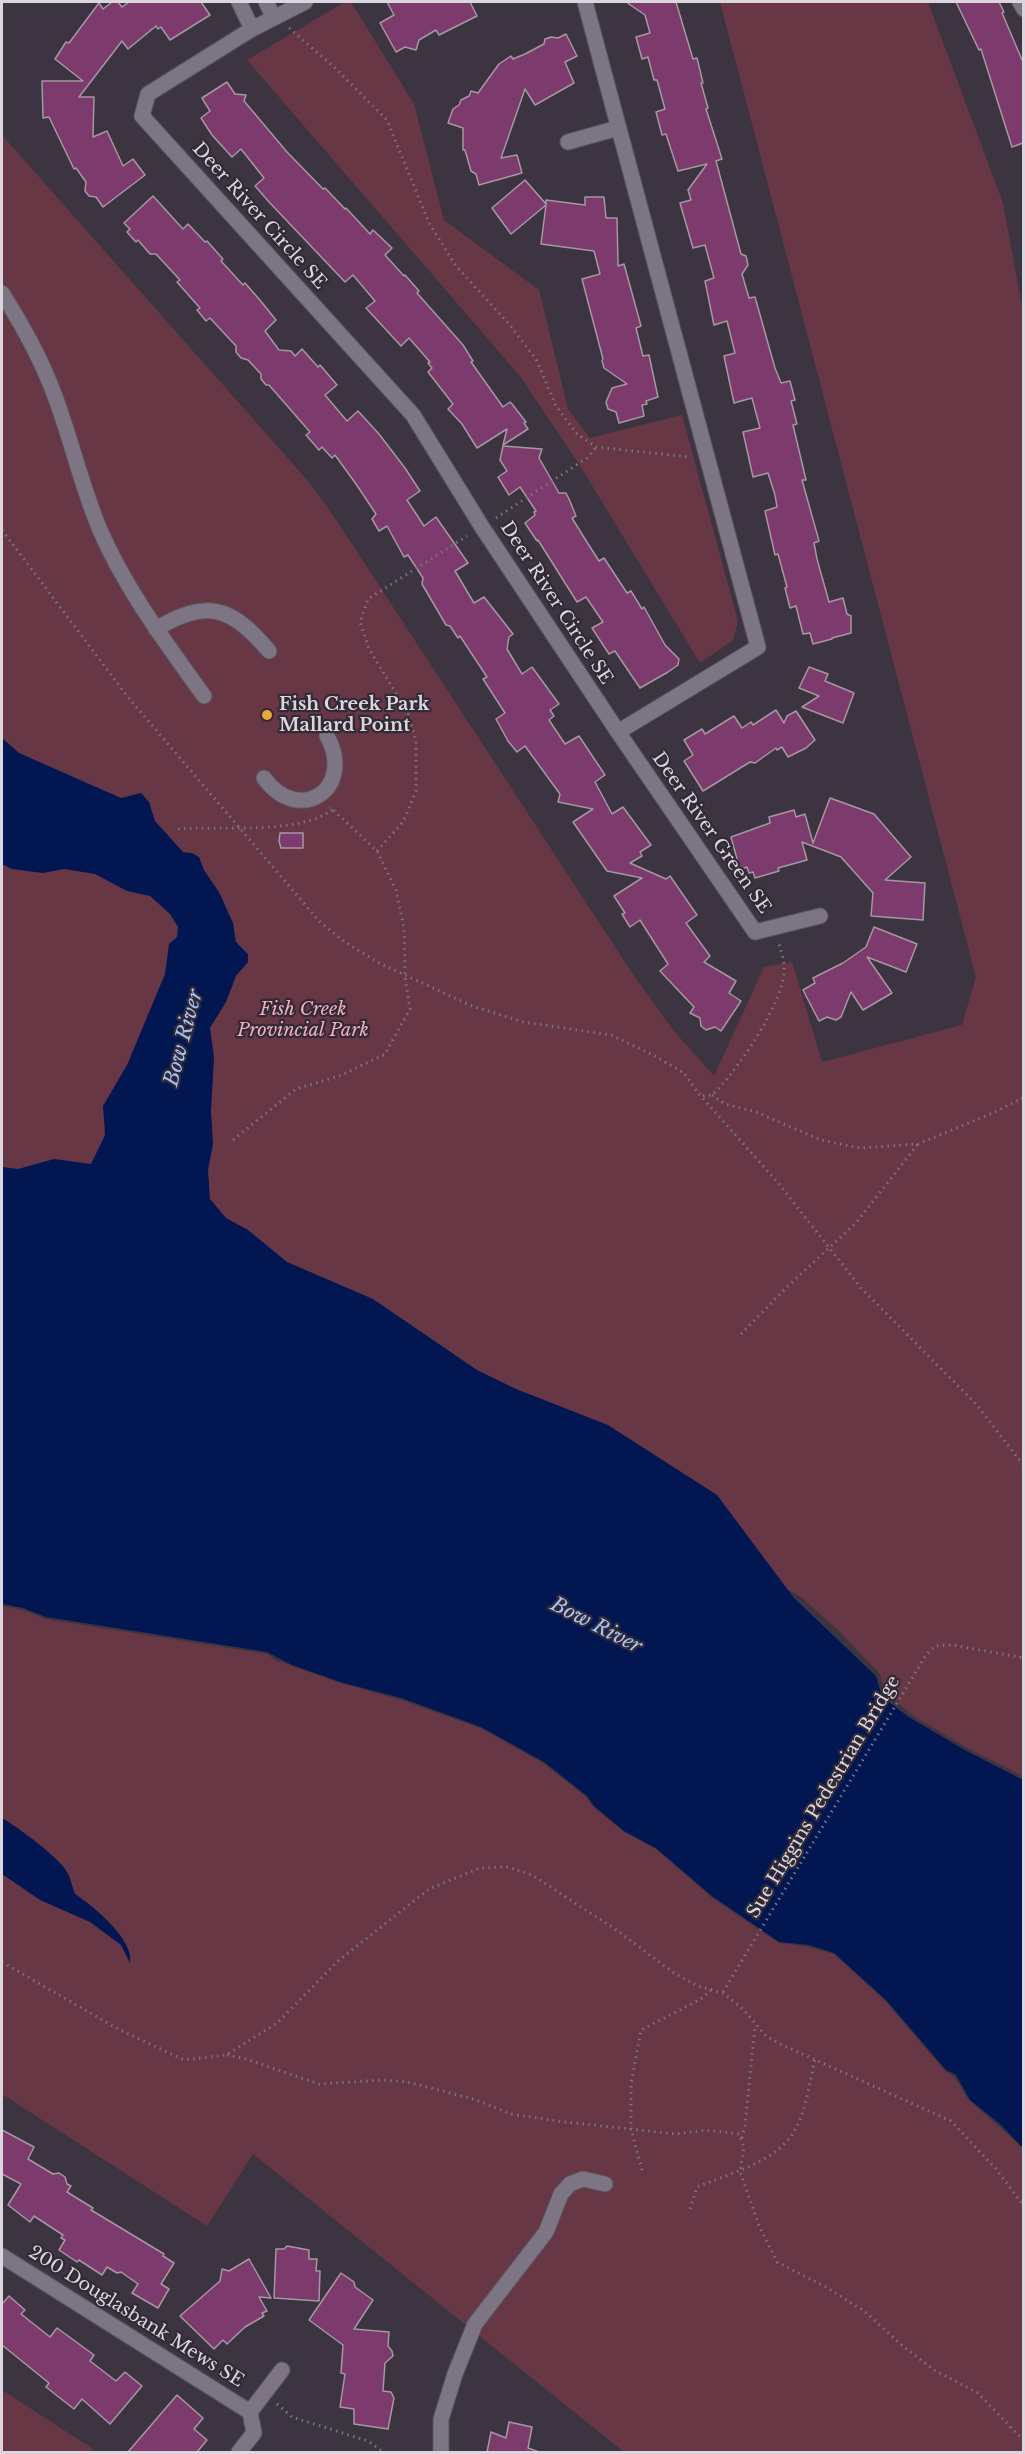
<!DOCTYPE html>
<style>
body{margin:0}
#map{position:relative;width:1025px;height:2454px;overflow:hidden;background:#3c3541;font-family:"Libre Baskerville",serif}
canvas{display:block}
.frame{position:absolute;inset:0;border:3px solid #dbd6de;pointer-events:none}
</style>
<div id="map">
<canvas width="1025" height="2454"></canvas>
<div class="frame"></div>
</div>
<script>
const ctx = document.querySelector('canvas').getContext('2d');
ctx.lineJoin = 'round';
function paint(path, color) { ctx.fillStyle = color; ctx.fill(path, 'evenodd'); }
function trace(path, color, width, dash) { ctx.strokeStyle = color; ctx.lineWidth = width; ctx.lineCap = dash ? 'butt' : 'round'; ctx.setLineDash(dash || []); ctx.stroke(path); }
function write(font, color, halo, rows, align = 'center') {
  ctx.font = font + ' "Libre Baskerville",serif'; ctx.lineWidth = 4.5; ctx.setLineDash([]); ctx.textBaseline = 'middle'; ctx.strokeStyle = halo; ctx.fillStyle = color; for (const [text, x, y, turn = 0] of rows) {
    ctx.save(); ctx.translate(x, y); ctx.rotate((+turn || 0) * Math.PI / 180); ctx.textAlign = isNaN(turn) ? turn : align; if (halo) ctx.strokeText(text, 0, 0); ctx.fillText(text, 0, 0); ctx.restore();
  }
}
const green = new Path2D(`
 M345 2H351L414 104 444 220 539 290 568 409 590 438 682 415 738 621 733 640 700 663 579 464 520 376 247 60Z
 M720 2H928L1003 203 1023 312V1776L969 1749 912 1715 885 1691 880 1674 838 1630 802 1598 751 1567 2 1275V135L308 481 331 512 634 976 673 1030 714 1076 764 967 792 962 822 1062 962 1025 976 977Z
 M2 1606 23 1610 45 1619 267 1654 277 1661 292 1666 340 1683 401 1700 480 1728 543 1763 586 1797 593 1807 624 1832 656 1849 712 1898 779 1943 809 1947 834 1954 885 2001 945 2071C960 2078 960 2091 971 2102 988 2118 1007 2132 1023 2149V2452H624L253 2154 207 2226 2 2094Z
 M2 2390 93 2449 91 2452H2Z`);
const water = new Path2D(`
 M2 738 19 753 121 798 141 793 149 802 155 821 183 852 192 853 199 857 204 870 219 892 233 923 236 942 248 954V962L236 976 226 1002 210 1028 214 1057 211 1111 213 1144 208 1170 210 1199 226 1218 248 1230 287 1262 373 1299 477 1370 516 1389 608 1425 717 1495 794 1598 876 1676 881 1693 889 1702 909 1717 963 1749 1023 1780V2148L1001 2125 970 2100 956 2075 946 2070 886 2000 834 1953 809 1945 779 1942 712 1896 657 1849 624 1831 594 1806 587 1796 544 1762 481 1727 401 1698 340 1682 292 1665 267 1652 46 1617 23 1608 2 1604V1167L18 1169 54 1159 91 1164 105 1135 103 1106 127 1065 165 974 169 944 177 937 178 927 170 914 150 896 127 891 95 874 64 869 43 873 12 869 2 864Z
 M2 1818C16 1826 60 1858 67 1872 71 1878 72 1887 75 1894 92 1905 135 1940 130 1963L121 1945 90 1922 40 1900 2 1874Z`);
const building = new Path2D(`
 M112 2H118L122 7 129 2H201L210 15 170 40 161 27 158 29 156 26 128 49 122 41 79 97H94L93 137 107 131 123 166 133 159 145 175 103 207 96 197 89 196 85 191 86 182 76 168 74 169 49 117 43 118 42 81H83L55 59 66 42 69 43 99 3 103 9Z
 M387 2H470L477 16 439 35 436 30 419 40 416 50 405 47 396 52 380 23 394 15Z
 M626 2H676L693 59 697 58 703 83H701L708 108 706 109 722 159 716 161 741 254 746 256 748 265 742 274 749 298 755 297 775 368 781 383 790 381 795 400 791 401 797 424 793 425 806 480H802L819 541 814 543 817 559 829 602 843 598 847 614 851 616V633L832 638V639L813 644 810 633 803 634 796 606 790 608 785 588 787 587 778 554 775 555 765 511 777 507 775 495 768 473 753 477 743 432 760 428 752 398 734 403 724 356 735 353 727 321 714 325 705 281 714 278 705 245 693 248 680 203 691 200 688 190 707 164 678 171 666 134 662 135 656 112 665 109 657 80H654L648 57 642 59 636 37 650 33 645 15Z
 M956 2H999L1004 12 1002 13 1023 62V143L1012 147 981 49 979 50Z
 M566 34 577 56 565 62 574 83 535 105 525 89 501 158 517 155 522 173 479 185 476 174 471 171 465 150H463V128L448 123 453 109 459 105 461 100 469 96 471 91 478 93 499 64 511 56 513 59 525 54 544 44 545 39 551 37 558 38Z
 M227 82 235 94 246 95 244 101 287 152 323 189 325 188 345 209 346 208 370 234 373 230 392 248 385 255 404 276 405 275 419 291 417 293 463 345 473 361 471 362 503 407 510 402 512 404 526 422 524 423 528 429 503 445 507 429 477 448 462 424 448 409 453 404 428 372 432 368 428 363 430 362 409 338 401 346 366 308 375 301 353 275 345 282 270 203 255 186 264 178 241 149 232 157 212 135 201 118 210 111 202 98Z
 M525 180 546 204V200L585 205V197H604L606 218H617L618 266 624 264 641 326 636 328 643 356 649 355 658 397 646 401 647 404 642 405 644 416 619 423 616 412 608 409 606 402 612 388 627 384 604 368 602 361 603 359 582 279 600 274 594 251 541 244 546 205 511 234 492 208Z
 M153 196 183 229 188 224 205 242 207 241 223 259 221 261 243 285 245 283 259 299 276 320 265 331 279 350 291 351 295 356 302 349 318 367 320 365 337 385 325 395 347 421 358 411 379 434 405 468 420 491 407 500 424 526 436 517 468 563 455 571 474 603 484 597 513 634 509 637 507 649 522 674 532 667 559 704 550 710 554 716 549 720 565 744 579 736 605 775 595 782 612 814 623 807 651 845 640 852 642 856 630 863 666 879 670 876 697 915 686 923 710 956 704 962 736 981 729 993 741 1001 721 1031 715 1027 706 1030 701 1026 700 1018 690 1013 694 1007 660 971 668 964 640 920 630 927 622 914 625 913 614 896 642 878 607 871 573 822 593 809 558 802 560 794 525 746 517 752 508 741 496 719 505 713 483 679 487 677 460 636 458 638 450 626 446 625 422 584 423 578 408 555 404 557 387 526 379 531 372 519 376 514 356 484 335 455 332 458 322 447 319 450 306 435 310 432 269 385H266L261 379V374L248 360 241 358 236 352V346L210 318 206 321 197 310 200 308 177 282 180 280 156 254H150L138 240 136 242 127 232 130 229 124 223Z
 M503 446 542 449 539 458 559 493H566L569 499 576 516 572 518 585 539 599 561 604 558 627 593 631 591 642 609 644 607 665 645 679 659 678 665 668 672 640 688 615 651 609 654 592 628 603 622 586 597 577 602 538 540 537 541 525 523 535 515 534 512 536 511 520 487 509 495 498 477 507 471 500 460Z
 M809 667 828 674 825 681 854 693 843 723 802 707 819 696 799 688Z
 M776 710 784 723 787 716 796 711 815 740 806 748 788 757 782 747 777 750 776 748 755 763 750 762 703 791 684 761 693 755 684 740 702 729 705 734 734 716 742 728 751 722 753 725Z
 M830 798 874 814 911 857 885 880 925 883 923 920 871 916 873 893 841 857 802 842 807 860 778 868 779 871 755 878 753 872 749 873 747 867 740 870 731 837 770 823 769 817 794 810 796 817 805 814 813 843Z
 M280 833H303V848H281L279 841Z
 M874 927 917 944 906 972 867 957 892 993 863 1010 851 992 841 1017 836 1020 827 1017 819 1021 803 990 815 983 813 978 843 963 866 947Z
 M2 2130 34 2147 28 2159 53 2174 59 2173 65 2177 67 2184 71 2186 67 2192 93 2208 91 2210 164 2254 163 2256 174 2263 161 2284 169 2289 158 2308 132 2293 138 2284 121 2272 117 2273 107 2267 102 2275 79 2260 77 2262 59 2250 65 2240 61 2238 63 2235 34 2216 30 2222 8 2205 21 2184 2 2174Z
 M287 2246 309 2250V2259H317L316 2271H320L319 2301 274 2298 276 2249H284Z
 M249 2259 271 2298 259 2297 267 2311 262 2313 264 2316 245 2327 227 2344 223 2340 214 2349 180 2316 220 2281 222 2269 229 2271Z
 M341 2273 354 2282 355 2287 373 2300 354 2329 389 2332 388 2346 392 2351 393 2356 385 2363 383 2391 391 2392 394 2398 388 2429 354 2424V2409L340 2407 345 2374 341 2373 343 2345 309 2320Z
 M9 2296 25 2310 21 2314 50 2337 57 2328 94 2355 90 2361 116 2381 125 2372 142 2386 110 2424 82 2399 74 2409 46 2387 49 2383 2 2345V2304Z
 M177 2395 203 2418 194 2429 207 2440 197 2452H128Z
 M509 2422 532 2427 528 2448 539 2452H487L491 2432 506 2438Z`);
const path = new Path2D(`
 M289 28 334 67 387 120 429 223 456 266 509 324 536 359 556 406 576 433 596 447 690 457
 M496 518 587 458 596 447
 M2 530 127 696 319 921 345 942 381 964 472 1006 523 1022 611 1035 653 1055 684 1073 699 1094 779 1184 861 1288 976 1404 1024 1466
 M178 829C219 826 302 835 333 809
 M377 851 403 822 416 791V742L408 713 369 649 360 622 368 599 467 536
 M712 1095 725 1104 756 1112 821 1140 860 1148 918 1144 995 1112 1024 1097
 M703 1096 712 1095C735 1074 782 1005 784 973 785 962 781 951 778 941
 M1022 1098 1024 1104
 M233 1140 296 1089 342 1075 385 1054 410 1009 405 977 404 928 396 890 377 851 330 807
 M741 1334 788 1286 856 1223 918 1144
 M2 1962 118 2029 184 2060 226 2055 277 2023 338 1961 429 1889 480 1868 508 1867 532 1875 615 1929 674 1973 698 1986 723 1993 743 2009 766 2036 780 2044 951 2121 996 2169 1024 2206
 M723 1992 926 1655 935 1646 952 1645 1024 1658
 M227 2055 246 2059 319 2084 384 2080 408 2082 476 2100 511 2114 557 2121 676 2134 706 2130 739 2134 744 2147 740 2171 759 2226 777 2262 826 2287 864 2311 904 2347 934 2370 978 2393 1024 2441
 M742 2138 745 2126 755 2026
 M642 2170 631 2129V2084L641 2030 701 1999 711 1990
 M690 2209 697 2187C726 2175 772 2163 791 2136 806 2116 809 2083 815 2060
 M277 2404 292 2417 368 2441 383 2452`);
const minor = new Path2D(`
 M239 2 252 29
 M266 2 274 18
 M305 2 252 29 148 94 142 116 413 415 482 527 618 732 758 647 585 2
 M1020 2 1024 9
 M568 142 618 128
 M2 293C21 323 38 353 51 386 70 433 80 483 100 530 126 590 166 643 204 696
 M156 629C207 598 232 607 269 651
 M618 732 755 932 820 916
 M264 778C299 826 356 789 327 736
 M2 2256 250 2412
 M239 2452 254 2433 250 2412 282 2370
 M441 2452V2419L455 2374 475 2324 546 2232 561 2194 570 2184 583 2179 605 2184`);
const markers = [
 [267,715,6,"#eca93a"]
];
const streetNames = [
 ["Deer River Circle SE",259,216,48],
 ["Deer River Circle SE",556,603,57],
 ["Deer River Green SE",711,833,55],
 ["Sue Higgins Pedestrian Bridge",824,1797,-59],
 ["200 Douglasbank Mews SE",136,2317,32]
];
const poiNames = [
 ["Fish Creek Park",279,705],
 ["Mallard Point",279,726]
];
const parkNames = [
 ["Fish Creek",303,1010],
 ["Provincial Park",303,1031]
];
const waterNames = [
 ["Bow River",184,1038,-75],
 ["Bow River",596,1626,27]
];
paint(green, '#673745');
paint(water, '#021752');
paint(building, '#7c3b6c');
trace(building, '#a697a2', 1.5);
trace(minor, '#5a545e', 17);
trace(path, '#7a747e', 3, [1.5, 4.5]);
trace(minor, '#7d7583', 15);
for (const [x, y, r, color] of markers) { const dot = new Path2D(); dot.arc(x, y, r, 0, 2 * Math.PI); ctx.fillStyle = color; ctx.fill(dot); trace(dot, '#322b36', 2); }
write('18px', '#dbd6de', '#322b36', streetNames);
write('bold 18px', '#dbd6de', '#322b36', poiNames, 'left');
write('italic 18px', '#f3aec0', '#322b36', parkNames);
write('italic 20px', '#a7c3fb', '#322b36', waterNames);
</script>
